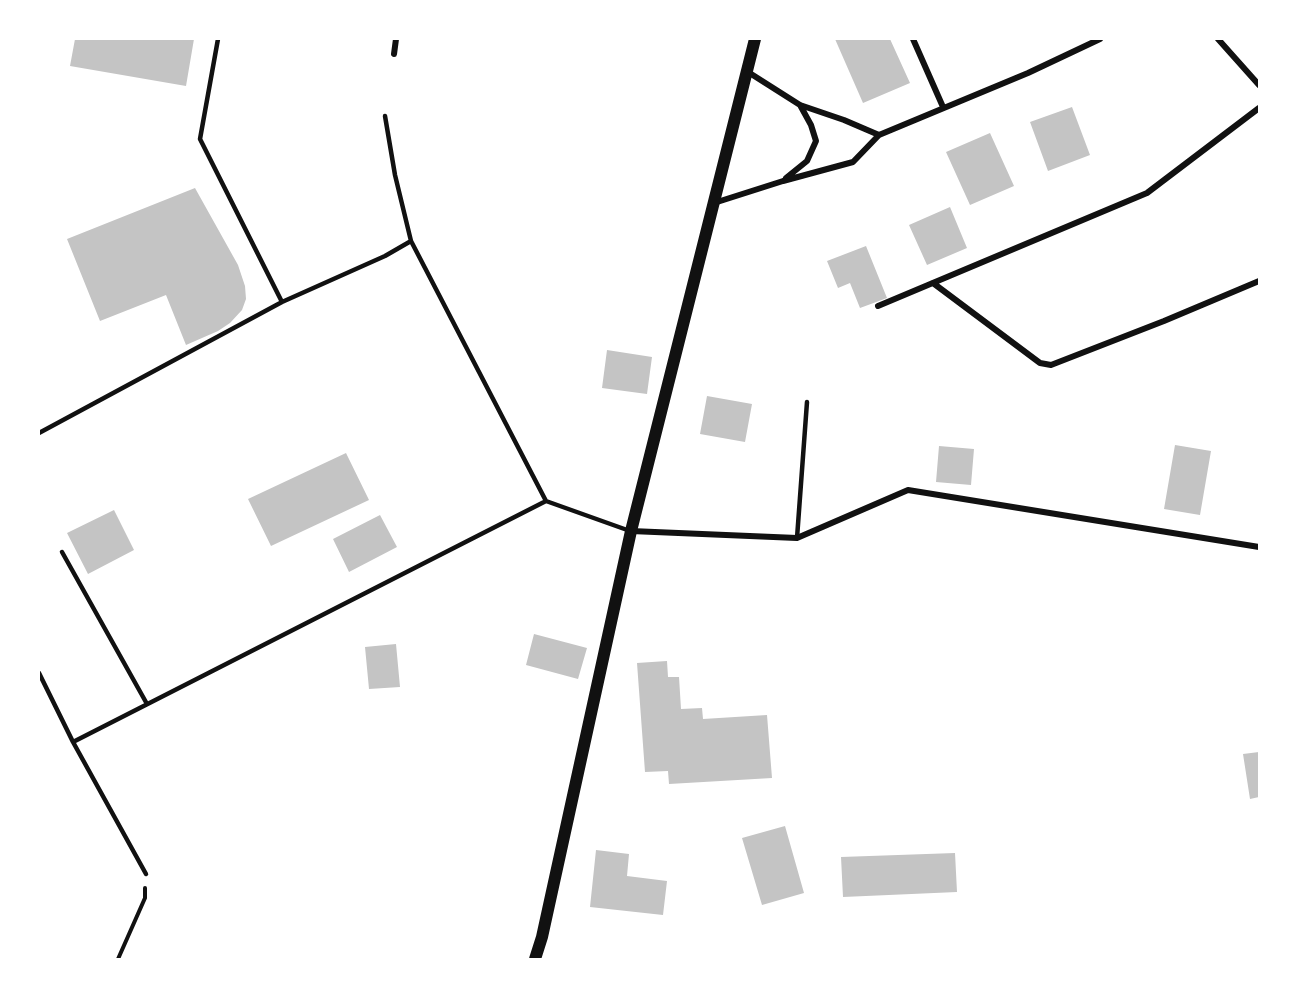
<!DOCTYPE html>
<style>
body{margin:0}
#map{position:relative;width:1298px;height:998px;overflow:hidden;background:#fff;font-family:"PT Sans Narrow",sans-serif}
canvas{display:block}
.frame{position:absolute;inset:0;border:40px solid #fff;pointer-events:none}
</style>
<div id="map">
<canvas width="1298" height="998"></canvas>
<div class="frame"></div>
</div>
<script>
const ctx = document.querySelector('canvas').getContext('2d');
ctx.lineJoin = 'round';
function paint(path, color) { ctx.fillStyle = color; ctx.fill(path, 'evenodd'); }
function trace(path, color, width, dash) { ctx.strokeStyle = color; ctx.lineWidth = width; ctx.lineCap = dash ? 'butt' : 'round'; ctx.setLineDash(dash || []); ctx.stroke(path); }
const building = new Path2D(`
 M75 39H194L186 86 70 66Z
 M835 39H890L910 83 863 103Z
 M1072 107 1090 155 1048 171 1030 122Z
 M990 133 1014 186 970 205 946 152Z
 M195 188 238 265 245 286 246 299 242 310 230 323 218 331 186 345 166 295 100 321 67 239Z
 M950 207 967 248 927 265 909 225Z
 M866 246 887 298 860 308 850 283 838 288 827 261Z
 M607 350 652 357 647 394 602 388Z
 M707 396 752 404 745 442 700 434Z
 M1175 445 1211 451 1200 515 1164 509Z
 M939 446 974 449 971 485 936 482Z
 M346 453 369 500 271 546 248 499Z
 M114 510 134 550 88 574 67 533Z
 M380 515 397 547 349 572 333 539Z
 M534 634 587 648 578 679 526 665Z
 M396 644 400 687 369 689 365 647Z
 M667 661 668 677H679L681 709 702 708 703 719 767 715 772 778 669 784 668 771 645 772 637 663Z
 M1259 752V797L1250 799 1243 754Z
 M785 826 804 893 762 905 742 838Z
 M596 850 629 854 627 876 667 881 663 915 590 907Z
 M955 853 957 892 843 897 841 857Z`);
const path = new Path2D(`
 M118 959 145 898V888`);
const service = new Path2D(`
 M218 39 200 139 282 302
 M385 116 395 175 411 241 546 501 630 531
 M39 433 282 302 385 256 411 241
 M797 538 807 402
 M62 552 147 704
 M39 673 73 742 146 874
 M73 742 546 501`);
const minor = new Path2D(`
 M913 39 943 107
 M1218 39 1259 85
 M394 54 396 39
 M748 72 800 105 844 120 879 135
 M786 178 807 161 816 141 811 125 800 105
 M714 203 783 181 853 162 879 135 1028 73 1100 39
 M933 283 1040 363 1051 365 1164 321 1259 281
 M878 306 1147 193 1259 108
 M631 531 797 538 908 490 1259 547`);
const secondary = new Path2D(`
 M535 959 542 937 631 531 755 39`);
paint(building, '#c4c4c4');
trace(path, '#111', 4);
trace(service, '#111', 4.5);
trace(minor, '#111', 6);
trace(secondary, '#111', 12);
</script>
